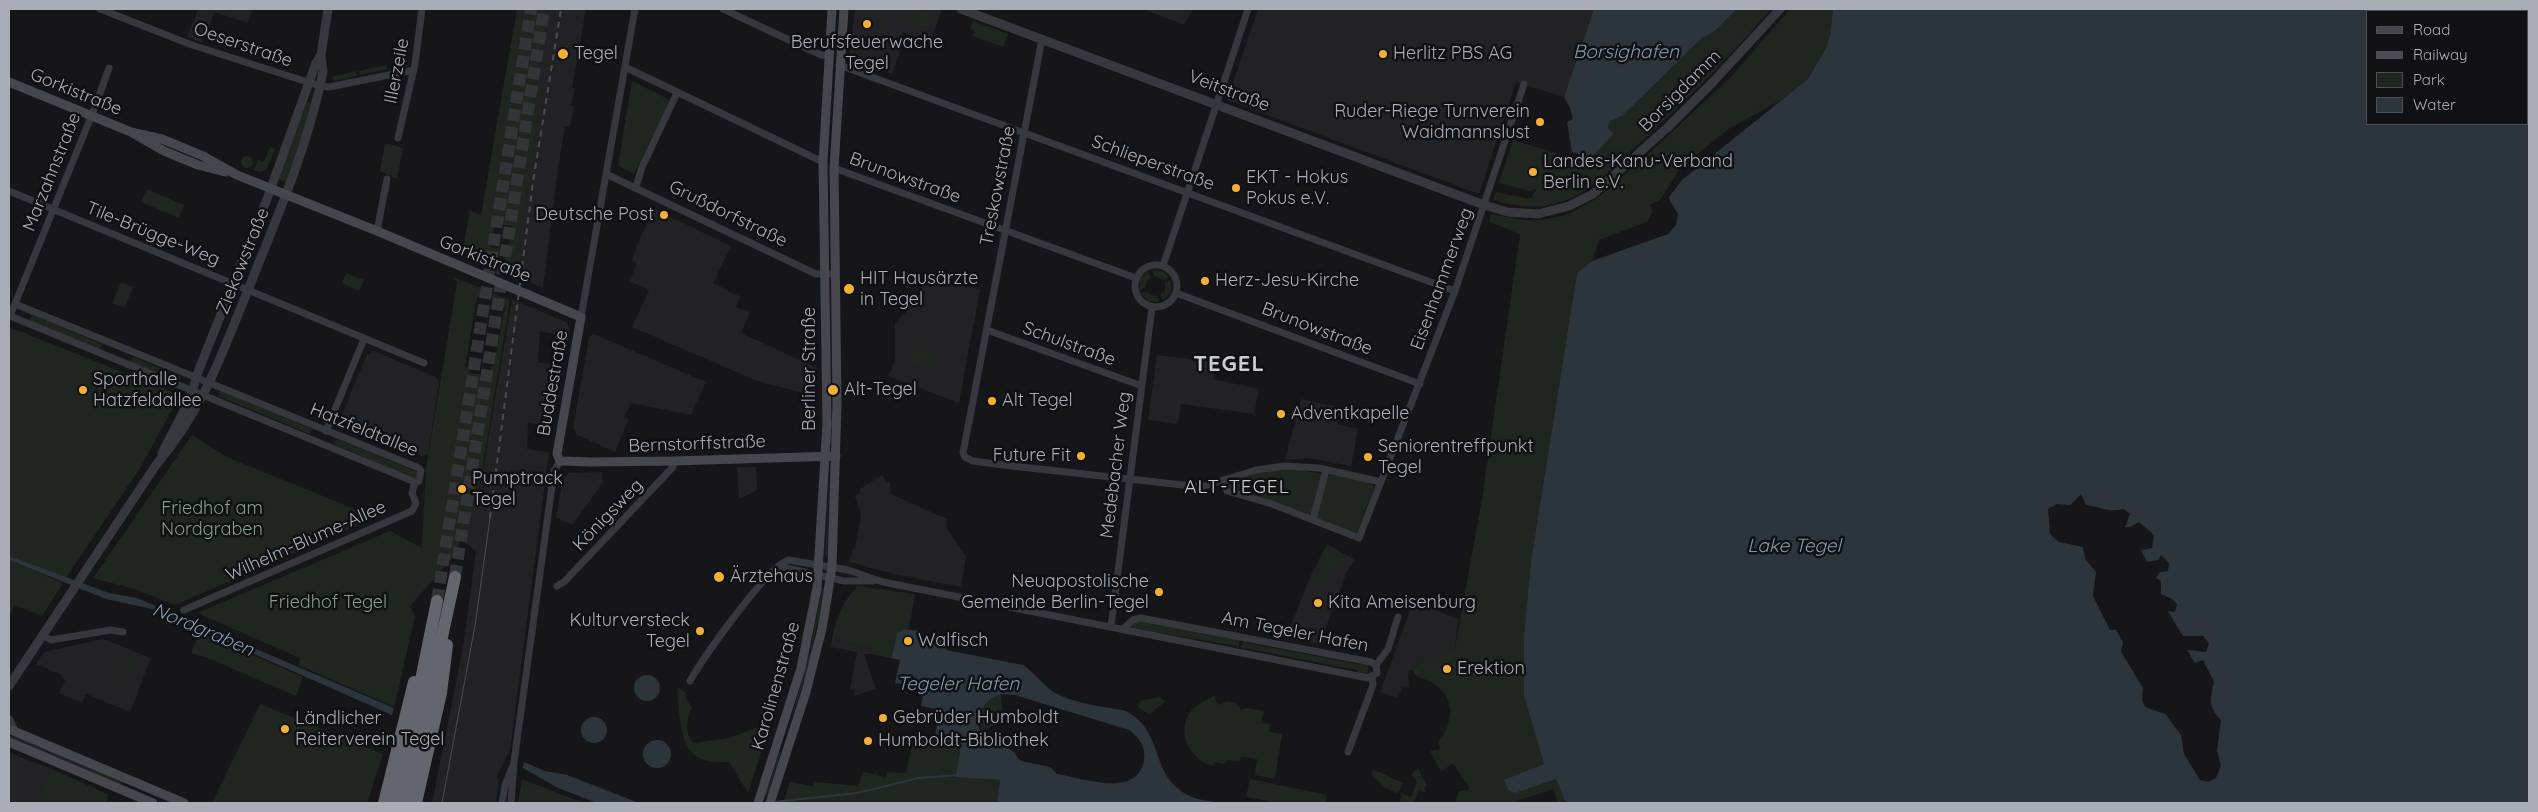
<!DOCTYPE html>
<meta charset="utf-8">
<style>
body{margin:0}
#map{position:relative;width:2538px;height:812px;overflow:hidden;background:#161618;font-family:Quicksand,sans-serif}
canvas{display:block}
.frame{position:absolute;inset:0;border:10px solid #a8adb8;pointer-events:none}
.legend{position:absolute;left:2366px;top:10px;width:162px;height:115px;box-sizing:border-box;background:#111113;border:1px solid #4d4f55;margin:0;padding:6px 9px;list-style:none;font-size:15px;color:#a8adb8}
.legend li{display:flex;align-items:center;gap:10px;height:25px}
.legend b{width:25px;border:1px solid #4d4f55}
</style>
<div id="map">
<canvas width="2538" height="812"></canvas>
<div class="frame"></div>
<ul class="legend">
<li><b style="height:6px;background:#45474d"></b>Road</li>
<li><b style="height:6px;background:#4a4c52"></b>Railway</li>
<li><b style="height:14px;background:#1e261f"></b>Park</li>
<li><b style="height:14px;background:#2c353c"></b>Water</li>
</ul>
</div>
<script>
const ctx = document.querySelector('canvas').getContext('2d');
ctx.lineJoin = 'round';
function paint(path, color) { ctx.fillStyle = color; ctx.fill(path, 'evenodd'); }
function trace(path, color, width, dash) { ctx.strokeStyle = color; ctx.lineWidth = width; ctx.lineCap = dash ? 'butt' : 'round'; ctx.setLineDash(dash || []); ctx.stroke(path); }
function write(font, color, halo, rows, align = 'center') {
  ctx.font = font + ' Quicksand,sans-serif'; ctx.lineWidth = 5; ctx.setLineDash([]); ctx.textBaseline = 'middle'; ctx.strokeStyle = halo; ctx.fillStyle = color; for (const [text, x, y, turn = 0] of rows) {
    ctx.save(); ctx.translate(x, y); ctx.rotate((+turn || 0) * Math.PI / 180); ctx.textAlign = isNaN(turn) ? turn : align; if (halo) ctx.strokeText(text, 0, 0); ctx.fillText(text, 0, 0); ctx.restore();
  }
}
const built = new Path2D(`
 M198 9H253L247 23 215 12 202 43 187 37Z
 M549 9H586L572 88 575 89 571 105 574 106 570 127H565L558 168 543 288 514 275 537 113 531 112 534 93 542 95 535 87Z
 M855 9H942L930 42 903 32 899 46 902 47 892 74 854 60 850 54Z
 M1143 9H1193L1184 25Z
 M1258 9H1594L1564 97 1516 82 1479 194 1227 100Z
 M654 209 731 246 713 283 741 297 736 307 750 313 741 333 817 368 816 391 811 395 757 381 632 327 649 290 630 281 637 263 632 261 637 245Z
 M926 279 980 289 959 403 888 376 895 361V323L916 302Z
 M512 299 566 322 570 328 569 337 540 331 538 362 564 367 554 419 549 418 542 425 528 423 527 449 549 452 510 750 497 776 499 781 496 803H432L463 647 476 551 462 540 479 494Z
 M594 334 706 382 691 415 631 403 624 417 629 419 615 452 577 435 573 428 589 337Z
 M374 351 436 377 439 382 428 454 422 456 343 424 341 417 367 354Z
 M1157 355 1216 362 1213 379 1259 389 1254 414 1181 404 1178 424 1148 420Z
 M1301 399 1340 408 1337 424 1358 429 1351 466 1308 458 1287 460 1285 459Z
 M737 467H756L757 490 739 499Z
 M602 472 603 482 573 525 556 518 563 479 568 473Z
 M882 475 887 482H890L891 494 947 519 946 527 966 557 961 587 898 575 849 562 853 549H855L861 515 855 496 860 493V489Z
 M1327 544 1355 560 1347 572 1324 632 1322 645 1286 638 1310 577Z
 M1420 600 1446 615 1459 619 1454 649 1439 660 1429 655 1408 673 1409 686 1407 688 1402 687 1398 698 1380 692 1413 602Z
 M103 639 151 658 130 712 86 694 82 703 59 693 65 681 61 675 36 664 44 652Z
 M832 639 872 647 871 654H864L876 689 854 696 855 690 850 689 857 652 830 647Z
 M9 752 51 769 37 803H9Z`);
const green = new Path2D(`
 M517 9H549L535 87 543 89 542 95 534 94 531 112 538 113 514 275 506 272 507 262 502 255 477 251 471 257 459 252 463 249 470 210 481 215ZM495 223 512 226 508 250 491 247Z
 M912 9 935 11 928 28 908 20Z
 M1737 9H1771C1727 60 1680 107 1630 152 1610 170 1590 192 1564 201 1540 210 1517 207 1493 200L1496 192 1530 199 1537 189 1529 191 1499 183 1513 140 1581 161H1588L1614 134 1608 127 1610 121 1622 116 1702 38 1715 31Z
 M1790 9H1833L1830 36 1826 48 1808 79 1785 98 1730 128 1681 167 1660 200 1649 205 1653 211 1647 222 1599 240 1592 261 1577 273 1531 561 1524 635V696L1544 764 1515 793 1556 779 1566 803H1558L1553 789 1510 803H1455L1459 791 1468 790 1469 787 1453 763 1441 772 1430 751 1440 749 1438 742C1460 715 1451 684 1417 677L1412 670 1429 655 1433 654 1439 660 1455 648 1482 499 1520 234 1489 222 1491 214 1523 220H1543L1567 215 1596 199 1644 158 1731 77Z
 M973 21 1008 34 1003 47 973 36 974 31 970 29Z
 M386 65 387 69 360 75 359 71Z
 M356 71 357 76 334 81 332 77Z
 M632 81 670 100 634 174 618 166Z
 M307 102 313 103 288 183 278 179Z
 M385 143 403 148 397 179 380 171Z
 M270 147 275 149 267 169 260 172 254 170 258 160 264 162Z
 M241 162a6 6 0 1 1 12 0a6 6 0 1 1-12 0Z
 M147 189 184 205 179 218 141 202Z
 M1152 270 1162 271 1169 277 1164 280 1154 276Z
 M1148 271 1151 277 1146 282 1145 288 1139 290 1140 279Z
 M346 273 364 280 359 291 342 283Z
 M453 277 484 289 483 295 477 297 465 367H470L469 373 488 375 491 368 494 366 505 307 500 309 499 303 490 296V292L510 300 478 495 468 527 450 561 410 606 415 617 394 707 298 665 300 658 197 613 390 531 422 548 426 468 457 283Z
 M1171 281V292L1163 300 1161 295 1165 291V283Z
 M121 282 133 287 125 308 112 303Z
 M1146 291 1151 295 1157 296 1159 302 1149 301 1141 294Z
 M32 315 102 344 100 350 29 321Z
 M9 327 173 392 178 399 140 468 66 578 9 556Z
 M912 348 936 352 933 368 909 363Z
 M133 357 181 377 179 382 130 362Z
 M220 391 312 429 310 434 218 396Z
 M192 435 227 457 372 516 373 519 175 605 134 589 93 578Z
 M337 439 418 472 419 473 416 479 408 476 334 444Z
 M830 461 827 557 825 556Z
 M1291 468 1322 474 1311 516 1229 489V482L1263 471Z
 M1331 474 1369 480 1374 488 1356 534 1316 518 1326 479Z
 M1325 549 1343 559 1336 572 1318 562Z
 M9 560 63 583 42 616 14 605 9 618Z
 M1320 568 1333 575 1329 577 1326 588 1314 581Z
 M857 586 915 594 909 629C894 631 894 646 891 658L871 654 872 647 832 639C836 618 843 602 857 586Z
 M822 588H824L810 661 787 734 810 651Z
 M1142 620 1237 640 1240 639 1238 649 1236 646 1133 628V624Z
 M200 632 303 677 296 696 208 658 191 653Z
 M1244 640 1247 643 1357 664H1369L1367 675 1358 673 1356 670 1245 648 1243 650 1241 647Z
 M127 660 136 663 129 680 120 676Z
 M677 687 685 692 686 699 692 707C688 718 683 733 694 743L729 738 771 722 748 793 729 762C720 762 710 763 701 759 677 749 680 709 677 687Z
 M1001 694 1002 707 1000 722 982 732C975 715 982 699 1001 694Z
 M1214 696 1218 705 1227 701 1236 703 1241 710 1246 708 1264 711 1261 723 1270 724 1269 732 1282 734 1275 779 1255 775 1257 759 1241 757 1240 761 1227 760 1225 764 1214 762 1213 766C1188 761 1174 726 1194 708 1199 703 1208 699 1214 696Z
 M1160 697 1165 702 1149 714 1138 707 1140 701Z
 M260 704 383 754 367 803H212Z
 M9 735 37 744 123 780 120 785 9 738Z
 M914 735 961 745 957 777 1000 780 997 803H783L790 782 813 786 814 782 858 786 863 772 874 774 877 770 876 775 886 777 887 772 906 773Z
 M781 752 767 797 765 796 779 753Z
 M1418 768 1427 786 1424 788 1426 793 1418 791 1414 803H1399L1402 793 1411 797 1417 782 1411 774Z
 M51 769 108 794 107 803H37Z
 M1373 769 1403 783 1399 792 1396 793 1383 786 1371 774Z
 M522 779 583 803H518Z
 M1250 779 1327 795 1326 803H1279L1246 797Z`);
const water = new Path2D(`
 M1594 9H1737L1715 31 1702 38 1622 116 1610 121 1608 127 1614 134 1588 161 1577 159 1578 154 1572 152 1567 122 1573 119 1570 108 1564 97Z
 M1833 9H2529V803H1566L1556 779 1515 793 1508 790 1504 780 1544 764 1524 696V635L1531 561 1577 273 1592 261 1668 234 1676 225 1678 214 1670 201 1669 197 1682 180 1808 79 1826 48 1830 36ZM2367 11H2527V124H2367ZM2081 494 2086 505C2102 507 2108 513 2124 509L2130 514 2125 527H2130L2139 522 2154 535 2152 548 2141 550 2147 562 2158 560 2161 555 2169 563 2168 571 2160 572 2156 578 2161 581V594L2172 599 2177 604 2175 612 2168 611 2183 636H2203L2209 643 2206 652 2187 650 2195 663 2203 660 2214 682C2210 700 2208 706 2221 720L2217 751 2221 766 2216 778 2208 782 2200 780 2184 754 2181 735 2165 714 2145 707 2142 700 2143 688 2121 652 2123 642 2116 630H2110L2093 596 2096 572 2085 559 2083 547 2059 542 2050 534 2048 509 2057 504 2070 505Z
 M9 556 109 593 137 598 394 708 392 715 152 609 106 599 9 560Z
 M904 629 919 631V635L948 641 946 650 1023 665C1034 672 1041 683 1052 691 1073 704 1102 706 1126 711 1165 732 1149 773 1186 794 1196 800 1209 801 1220 803H997L1000 780 956 777 961 745 934 740 940 710 921 706 924 688 895 683 900 660 891 658 897 634ZM1001 694 1015 695 1129 730C1139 737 1146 747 1144 760 1138 799 1082 778 1057 774L1050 767 1021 761C1018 759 1016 755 1014 752 1006 745 992 749 985 740 971 723 981 699 1001 694Z
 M634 688a13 13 0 1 1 26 0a13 13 0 1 1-26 0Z
 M581 730a13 13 0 1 1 26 0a13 13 0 1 1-26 0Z
 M643 754a14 14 0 1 1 28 0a14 14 0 1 1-28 0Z
 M524 762 545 771 567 775 639 803H597L558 788 523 768Z`);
const stream = new Path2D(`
 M774 802 857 793 919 778 959 775`);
const motorwayTunnel = new Path2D(`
 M455 577 544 9
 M437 601 531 9`);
const minor = new Path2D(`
 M100 9 192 45 320 86 329 87 414 70
 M723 9 821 55 829 56
 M1042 39 963 453 965 457 973 461 1003 465 1201 487 1256 470 1284 466 1319 468 1381 482
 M839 65 1455 291
 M625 67 823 162
 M109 68 95 107 10 316 415 482
 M398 138 415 64 422 9
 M834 168 1136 278
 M608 175 816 274H828
 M636 187 642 167 677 93
 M9 191 424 363
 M377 231 387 179
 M1135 286a21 21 0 1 1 42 0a21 21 0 1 1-42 0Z
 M1163 266 1248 9
 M1176 293 1420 384
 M15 304 419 468 421 471 419 481 415 482
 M581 317 635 9
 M987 330 1142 386
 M326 431 364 339
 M1223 480 1227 491 1272 504 1359 538 1455 291 1524 84
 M1313 519 1326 470
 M778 566 844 581H873
 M557 586 564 582 673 467 674 461
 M184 610 412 511 416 503 412 493 415 482
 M1111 626 1152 307
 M1123 629 1133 620 1141 618 1371 662 1376 665
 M42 635 51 640 111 630 123 632
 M1376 665 1388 649 1398 617
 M690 681C703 658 767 567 788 560L848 570 883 582 1368 678 1377 673 1376 665
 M1348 752 1373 685 1372 677
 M502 803 505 785 513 765
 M511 803 514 762 549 508 554 471 560 461`);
const tertiary = new Path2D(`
 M961 9 1484 205 1508 212 1538 214 1569 206 1593 194 1668 127 1712 83 1780 9
 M162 453 190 399 198 372 267 199 316 63 321 55
 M9 686 156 465C203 410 221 356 248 290 275 222 303 159 320 86L323 71 321 55 328 9
 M9 720 14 731`);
const secondary = new Path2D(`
 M9 82 131 132 164 151 198 165 225 172
 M131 132 162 139 203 156 237 175 377 231 581 317 557 454 560 461 592 462 674 461 836 456
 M9 729 184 803
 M9 742 153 803
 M758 803 801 668 817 588 827 423 823 162 832 9
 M770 803 806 692 822 629 832 567 837 403 834 168 844 9`);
const motorway = new Path2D(`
 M384 803 414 682
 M396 803 437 601
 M406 803 455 577
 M416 803 441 693 447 645`);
const tram = new Path2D(`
 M442 803 475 626 490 518`);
const rail = new Path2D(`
 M490 518 533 182 561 9`);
const markers = [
 [867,24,5,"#f2b134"],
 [563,54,6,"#f2b134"],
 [1383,54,5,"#f2b134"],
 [1540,122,5,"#f2b134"],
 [1533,172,5,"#f2b134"],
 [1236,188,5,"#f2b134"],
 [664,215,5,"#f2b134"],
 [1205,281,5,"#f2b134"],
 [849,289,6,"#f2b134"],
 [83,390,5,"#f2b134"],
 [833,390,6,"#f2b134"],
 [992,401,5,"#f2b134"],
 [1281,414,5,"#f2b134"],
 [1081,456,5,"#f2b134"],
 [1368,457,5,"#f2b134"],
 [462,489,5,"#f2b134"],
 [719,577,6,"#f2b134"],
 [1159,592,5,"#f2b134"],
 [1318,603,5,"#f2b134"],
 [700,631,5,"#f2b134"],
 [908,641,5,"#f2b134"],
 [1447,669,5,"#f2b134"],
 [883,718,5,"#f2b134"],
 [285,729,5,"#f2b134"],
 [868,741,5,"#f2b134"]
];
const poiNames = [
 ["Berufsfeuerwache",867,43,"center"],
 ["Tegel",867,64,"center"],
 ["Tegel",574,54],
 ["Herlitz PBS AG",1393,54],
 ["Ruder-Riege Turnverein",1530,112,"right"],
 ["Waidmannslust",1530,133,"right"],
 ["Landes-Kanu-Verband",1543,162],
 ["Berlin e.V.",1543,183],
 ["EKT - Hokus",1246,178],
 ["Pokus e.V.",1246,199],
 ["Deutsche Post",654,215,"right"],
 ["HIT Hausärzte",860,279],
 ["in Tegel",860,300],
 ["Herz-Jesu-Kirche",1215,281],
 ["Sporthalle",93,380],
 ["Hatzfeldallee",93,401],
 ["Alt-Tegel",844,390],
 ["Alt Tegel",1002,401],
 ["Adventkapelle",1291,414],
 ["Seniorentreffpunkt",1378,447],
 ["Tegel",1378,468],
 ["Future Fit",1071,456,"right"],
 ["Pumptrack",472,479],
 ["Tegel",472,500],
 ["Ärztehaus",730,577],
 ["Neuapostolische",1149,582,"right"],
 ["Gemeinde Berlin-Tegel",1149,603,"right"],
 ["Kita Ameisenburg",1328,603],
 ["Kulturversteck",690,621,"right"],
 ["Tegel",690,642,"right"],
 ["Walfisch",918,641],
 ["Erektion",1457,669],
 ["Gebrüder Humboldt",893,718],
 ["Ländlicher",295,719],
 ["Reiterverein Tegel",295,740],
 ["Humboldt-Bibliothek",878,741]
];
const streetNames = [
 ["Oeserstraße",243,45,19],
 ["Illerzeile",397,71,-79],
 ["Veitstraße",1229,91,21],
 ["Borsigdamm",1680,91,-45],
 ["Gorkistraße",76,92,22],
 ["Schlieperstraße",1153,163,20],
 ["Marzahnstraße",52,172,-68],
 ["Brunowstraße",905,178,20],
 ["Treskowstraße",998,186,-79],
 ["Grußdorfstraße",728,214,26],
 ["Tile-Brügge-Weg",153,234,22],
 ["Gorkistraße",485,259,22],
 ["Ziekowstraße",243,261,-68],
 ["Eisenhammerweg",1442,279,-70],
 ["Brunowstraße",1317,329,21],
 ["Schulstraße",1069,344,20],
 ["Berliner Straße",810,369,-90],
 ["Buddestraße",553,383,-80],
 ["Hatzfeldtallee",364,430,22],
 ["Bernstorffstraße",697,444,-2],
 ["Medebacher Weg",1116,465,-83],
 ["Königsweg",608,515,-46],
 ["Wilhelm-Blume-Allee",306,541,-24],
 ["Am Tegeler Hafen",1295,632,11],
 ["Karolinenstraße",776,686,-74]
];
const parkNames = [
 ["Friedhof am",212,509],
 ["Nordgraben",212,530],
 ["Friedhof Tegel",328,603]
];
const waterNames = [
 ["Borsighafen",1626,52],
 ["Lake Tegel",1794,546],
 ["Nordgraben",203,630,23],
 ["Tegeler Hafen",958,684]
];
const neighbourhoodNames = [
 ["ALT-TEGEL",1237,487]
];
const districtNames = [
 ["TEGEL",1229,364]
];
paint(built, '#222225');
paint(green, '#1e261f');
paint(water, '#2c353c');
trace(stream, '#2c353c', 2);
trace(motorwayTunnel, '#333438', 12, [12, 6]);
trace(minor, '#37383d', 7);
trace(tertiary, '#37383d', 9);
trace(secondary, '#45474d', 9);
trace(motorway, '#63666e', 12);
trace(tram, '#4a4c52', 1);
trace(rail, '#4a4c52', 2, [6, 5]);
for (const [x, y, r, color] of markers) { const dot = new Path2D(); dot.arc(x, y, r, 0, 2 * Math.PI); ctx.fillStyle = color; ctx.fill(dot); trace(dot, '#111113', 2); }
write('18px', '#a8adb8', '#111113', poiNames, 'left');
write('18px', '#a8adb8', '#111113', streetNames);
write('18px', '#7fa381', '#111113', parkNames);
write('italic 19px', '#7f9bb3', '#111113', waterNames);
ctx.letterSpacing = '1px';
write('19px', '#c9ccd4', '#111113', neighbourhoodNames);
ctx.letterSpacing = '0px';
ctx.letterSpacing = '1px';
write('bold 22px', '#c9ccd4', '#111113', districtNames);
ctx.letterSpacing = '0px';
</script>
